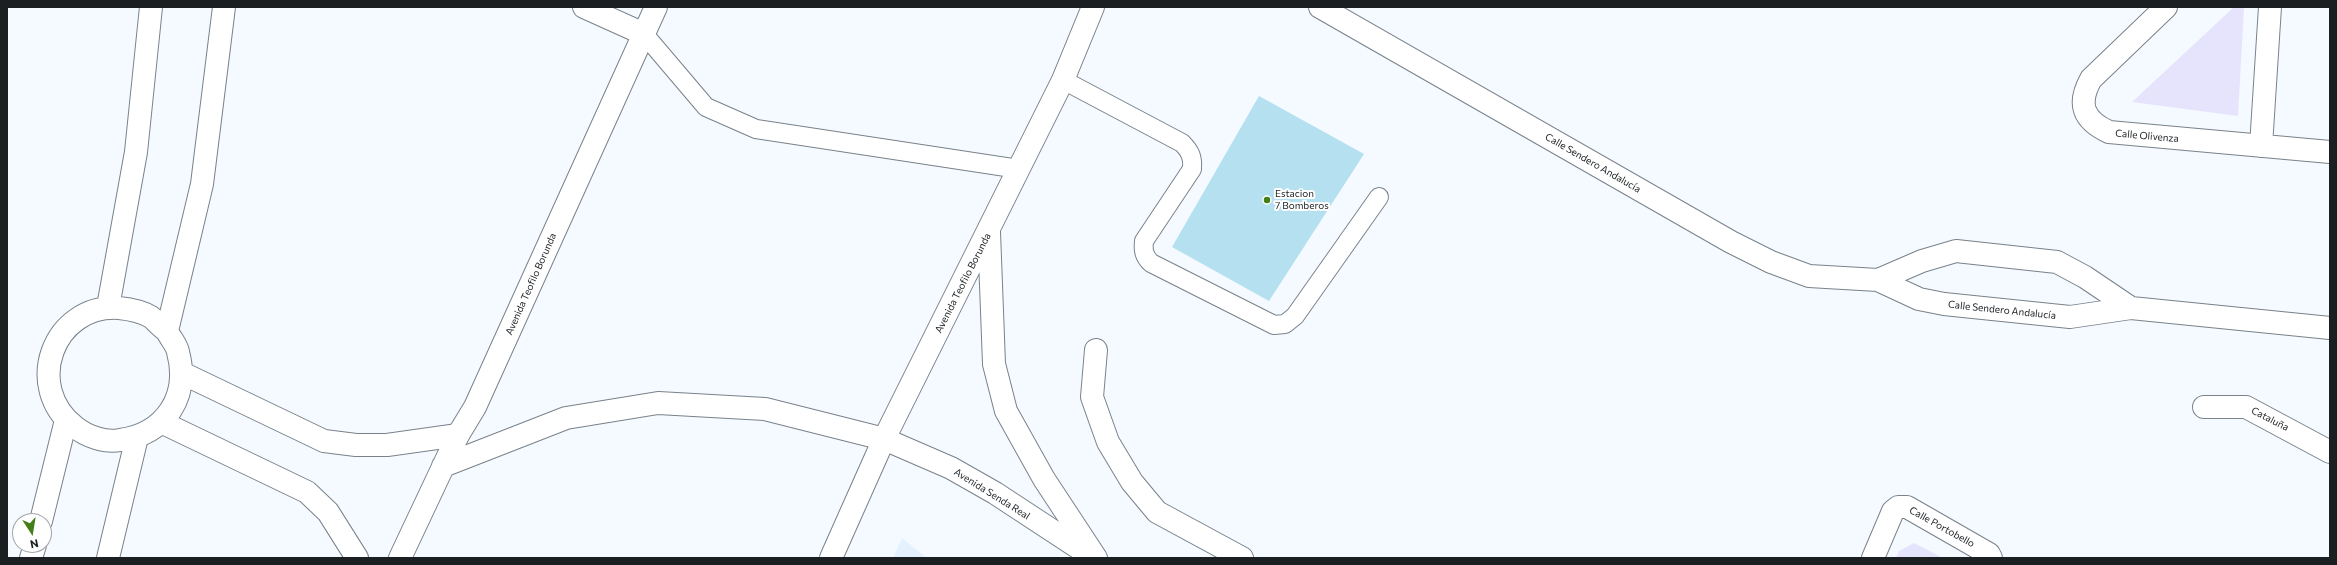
<!DOCTYPE html>
<meta charset="utf-8">
<style>
body{margin:0}
#map{position:relative;width:2337px;height:565px;overflow:hidden;background:#f4faff;font-family:Commissioner,sans-serif}
canvas{display:block}
.frame{position:absolute;inset:0;border:8px solid #1b1f22;pointer-events:none}
.north{position:absolute;left:12px;top:513px;width:40px;height:40px;box-sizing:border-box;background:#fff;border:1px solid #a4a5a7;border-radius:50%;rotate:168deg;font-size:11px;font-weight:700;line-height:16px;text-align:center;color:#1b1f22}
.north::after{content:'';display:block;margin:auto;width:14px;height:18px;background:#437e19;clip-path:polygon(50% 0,100% 100%,50% 72%,0 100%)}
</style>
<div id="map">
<canvas width="2337" height="565"></canvas>
<div class="frame"></div>
<div class="north">N</div>
</div>
<script>
const ctx = document.querySelector('canvas').getContext('2d');
ctx.lineJoin = 'round';
function paint(path, color) { ctx.fillStyle = color; ctx.fill(path, 'evenodd'); }
function trace(path, color, width, dash) { ctx.strokeStyle = color; ctx.lineWidth = width; ctx.lineCap = dash ? 'butt' : 'round'; ctx.setLineDash(dash || []); ctx.stroke(path); }
function write(font, color, halo, rows, align = 'center') {
  ctx.font = font + ' Commissioner,sans-serif'; ctx.lineWidth = 4; ctx.setLineDash([]); ctx.textBaseline = 'middle'; ctx.strokeStyle = halo; ctx.fillStyle = color; for (const [text, x, y, turn = 0] of rows) {
    ctx.save(); ctx.translate(x, y); ctx.rotate((+turn || 0) * Math.PI / 180); ctx.textAlign = isNaN(turn) ? turn : align; if (halo) ctx.strokeText(text, 0, 0); ctx.fillText(text, 0, 0); ctx.restore();
  }
}
const built = new Path2D(`
 M902 538 927 558H893Z`);
const green = new Path2D(`
 M2234 7H2244L2238 116 2132 102Z
 M1914 543 1943 558H1896L1899 551Z`);
const building = new Path2D(`
 M1259 96 1364 154 1269 301 1172 247Z`);
const service = new Path2D(`
 M644 34 706 107 756 129 1019 169
 M1063 80 1182 143C1190 151 1193 157 1192 169L1144 241C1143 251 1144 256 1151 263L1274 325 1285 324 1295 316 1379 197`);
const minor = new Path2D(`
 M584 7 644 34
 M1320 7 1731 242 1771 262 1809 276 1878 280 1919 299 1944 304 2070 317 2131 308 2330 328
 M2166 7 2091 79C2077 104 2083 120 2109 132L2330 152
 M2261 146 2270 7
 M1878 280 1922 261 1956 251 2057 262 2085 277 2131 308
 M108 307 136 152 151 7
 M167 331C161 327 156 321 151 317 141 311 129 309 119 308 53 304 23 387 75 427 86 436 105 443 120 440 165 434 190 397 178 352 177 345 170 338 167 331L202 184 224 7
 M1096 350 1092 397 1108 442 1132 482 1157 512 1242 558
 M182 373 324 441 356 445H387L458 435
 M2204 407H2246L2330 452
 M161 422 307 492 328 512 357 558
 M41 521 66 420
 M31 558 35 545
 M108 558 137 437
 M1873 558 1893 511 1898 507H1907L1989 554 1991 558`);
const tertiary = new Path2D(`
 M884 439 951 468 995 493 1094 558`);
const primary = new Path2D(`
 M989 232 994 364 1006 411 1044 479 1096 558
 M443 466 566 418 658 403 765 409 884 439
 M400 558 458 435 475 407 656 7
 M831 558 884 439 1063 80 1093 7`);
const markers = [
 [1267,200,4,"#437e19"]
];
const streetNames = [
 ["Calle Olivenza",2147,136,5],
 ["Calle Sendero Andalucía",1593,163,30],
 ["Avenida Teofilo Borunda",963,283,-63],
 ["Avenida Teofilo Borunda",531,284,-66],
 ["Calle Sendero Andalucía",2002,310,6],
 ["Cataluña",2270,419,27],
 ["Avenida Senda Real",992,494,32],
 ["Calle Portobello",1942,527,29]
];
const poiNames = [
 ["Estacion",1275,194],
 ["7 Bomberos",1275,206]
];
paint(built, '#e5f2fe');
paint(green, '#e6e4fc');
paint(building, '#b5e0f0');
trace(service, '#79828a', 20);
trace(minor, '#79828a', 24);
trace(tertiary, '#79828a', 24);
trace(primary, '#79828a', 24);
trace(service, '#fff', 18);
trace(minor, '#fff', 22);
trace(tertiary, '#fff', 22);
trace(primary, '#fff', 22);
for (const [x, y, r, color] of markers) { const dot = new Path2D(); dot.arc(x, y, r, 0, 2 * Math.PI); ctx.fillStyle = color; ctx.fill(dot); trace(dot, '#fff', 1.5); }
write('10px', '#1b1f22', '#fff', streetNames);
write('10px', '#1b1f22', '#fff', poiNames, 'left');
</script>
